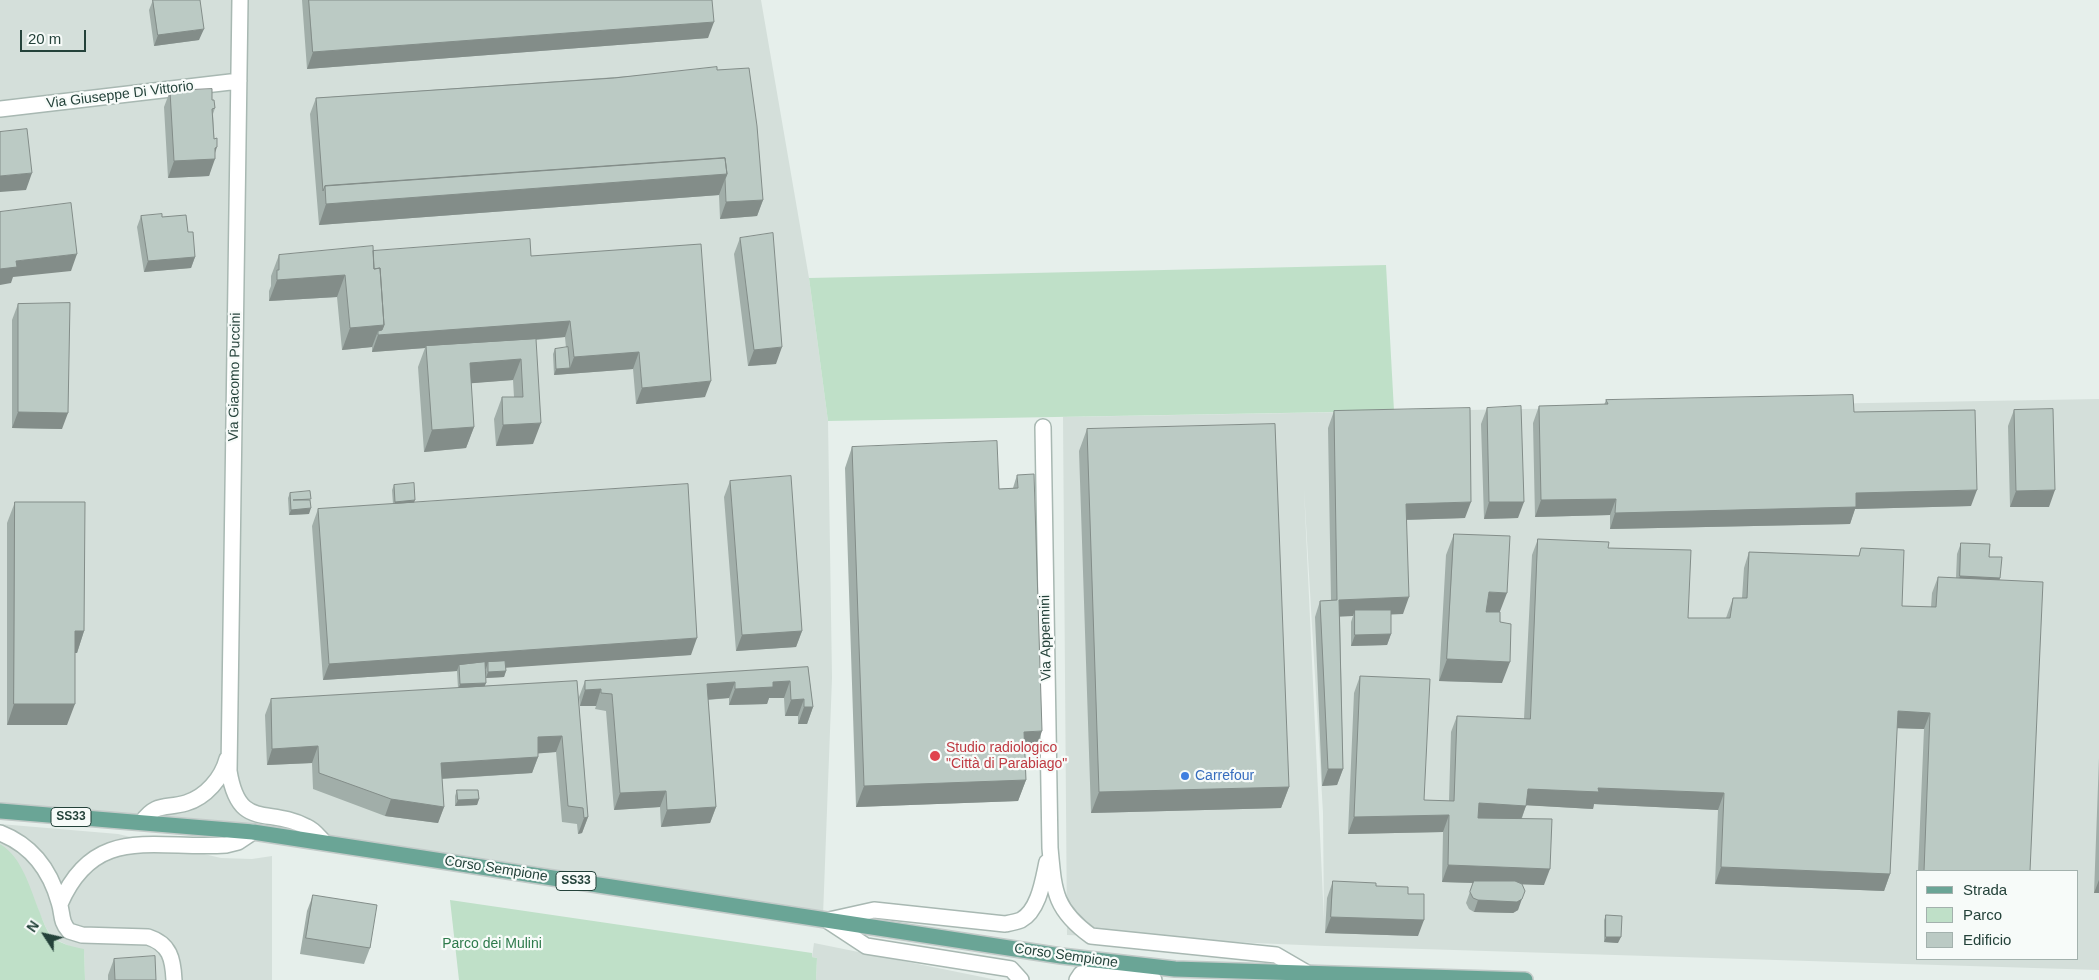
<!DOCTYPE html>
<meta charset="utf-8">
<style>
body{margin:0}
#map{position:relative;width:2099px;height:980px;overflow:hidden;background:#e6efeb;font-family:Arial,sans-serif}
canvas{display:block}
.legend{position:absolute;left:1916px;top:870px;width:162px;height:90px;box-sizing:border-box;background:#f7fbf9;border:1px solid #a3b1ad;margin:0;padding:6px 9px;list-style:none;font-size:15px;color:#24423a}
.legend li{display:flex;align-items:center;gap:10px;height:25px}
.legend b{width:25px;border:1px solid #a3b1ad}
.north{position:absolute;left:20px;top:910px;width:50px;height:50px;-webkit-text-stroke:4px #f7fbf9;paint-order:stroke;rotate:305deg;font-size:14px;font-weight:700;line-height:20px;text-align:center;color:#24423a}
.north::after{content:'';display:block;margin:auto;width:18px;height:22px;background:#24423a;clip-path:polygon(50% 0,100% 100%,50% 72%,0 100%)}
.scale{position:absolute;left:20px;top:30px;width:66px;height:22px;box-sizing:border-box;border:2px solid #24423a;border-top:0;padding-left:6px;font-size:15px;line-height:18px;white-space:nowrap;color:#24423a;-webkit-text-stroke:4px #f7fbf9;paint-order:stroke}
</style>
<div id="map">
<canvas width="2099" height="980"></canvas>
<ul class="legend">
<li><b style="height:6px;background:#6aa596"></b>Strada</li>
<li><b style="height:14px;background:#bfe0c8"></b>Parco</li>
<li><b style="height:14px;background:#bbcac4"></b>Edificio</li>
</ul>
<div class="north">N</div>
<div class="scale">20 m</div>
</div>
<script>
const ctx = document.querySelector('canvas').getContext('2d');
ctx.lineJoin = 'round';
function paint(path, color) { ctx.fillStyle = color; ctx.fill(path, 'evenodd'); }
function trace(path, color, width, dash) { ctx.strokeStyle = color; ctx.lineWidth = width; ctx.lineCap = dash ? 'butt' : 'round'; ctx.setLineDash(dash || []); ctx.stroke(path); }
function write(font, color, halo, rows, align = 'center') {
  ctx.font = font + ' Arial,sans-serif'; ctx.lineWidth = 4.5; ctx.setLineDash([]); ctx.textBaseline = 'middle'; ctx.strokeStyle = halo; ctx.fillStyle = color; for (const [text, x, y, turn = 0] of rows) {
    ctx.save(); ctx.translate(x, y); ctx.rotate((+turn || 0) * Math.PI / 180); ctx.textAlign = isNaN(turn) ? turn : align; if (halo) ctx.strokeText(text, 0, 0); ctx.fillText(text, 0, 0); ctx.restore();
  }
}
const built = new Path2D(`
 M0 0H761L809 278 828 421 832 678 823 916 228 826 0 808Z
 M2099 399V970L1325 946 1067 935 1063 417ZM1304 489 1323 813 1324 921ZM1918 871H2078V959H1918Z
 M0 824 118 834 221 858 252 859 272 856V980H85L84 950 71 947 53 938 46 928 30 891 0 844Z
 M814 943 997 980H816L817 958 812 957Z`);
const green = new Path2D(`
 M1386 265 1394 411 828 421 809 278Z
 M0 844C23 858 30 889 40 913 43 921 46 930 52 937 60 944 74 947 84 949L85 980H0Z
 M450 900 812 953V957L817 958 816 980H459Z`);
const minor = new Path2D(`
 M240 0 229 771C239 832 268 806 307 827 314 830 319 837 324 842
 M0 109 239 81
 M1043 427 1050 848C1054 891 1054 909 1091 936L1276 955 1307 973
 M142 822C156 802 166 809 186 803 206 797 222 778 227 759
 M0 833C31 845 50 870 59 902 63 914 60 921 69 931L82 935 148 937C170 944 173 959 174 980
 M60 904C95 823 155 850 226 845L238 842 253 832
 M829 920 874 910 1005 924C1010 923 1016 922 1021 920 1039 910 1043 880 1047 862
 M828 921 866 946 1011 969 1021 980
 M1077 980 1081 974 1154 980`);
const primary = new Path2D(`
 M0 811 253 832 1061 956 1175 969 1525 980`);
const wall = new Path2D(`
 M153 0 199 40 154 46 149 10Z
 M302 0H712L708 38 307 69Z
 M717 70 763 200 757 216 720 219 719 195 319 225 310 114 316 98Z
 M170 91 212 100 215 108 213 114 215 153 209 176 168 178 164 107Z
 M141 216 162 217 188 232 195 257 191 268 144 272 137 227Z
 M740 238 776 364 748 366 734 254Z
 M373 251 531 256 705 397 636 404 633 369 554 375 553 354 555 349 566 348 565 337 536 340 533 444 496 446 494 419 502 397H514L513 380 471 383 474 427 466 448 424 452 418 367 425 348 372 352V347L342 350 337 297 269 301V291L271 286V276L279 255Z
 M18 304 62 429 12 428V320Z
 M1606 400 1854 412 1971 506 1855 509 1850 524 1610 529V515L1535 517 1533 423 1539 406 1604 405Z
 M1487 408 1518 518 1484 519 1481 424Z
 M2014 410 2049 507H2010L2008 426Z
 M1334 411 1465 518 1406 520 1403 614H1391V634L1387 645 1351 646V622L1353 616H1340L1343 769 1337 785 1322 786 1315 617 1320 601 1331 600 1328 428Z
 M1087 429 1289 787 1281 808 1091 813 1079 451Z
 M852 447 999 489 1013 488 1017 475 1035 752 1025 753 1026 780 1018 801 856 807 845 468Z
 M730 481 802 631 796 647 736 651 724 497Z
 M394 485 414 503 691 655 506 667V671L504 677 486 678V669H485V686L577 681 588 817 582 833 578 834 577 824 562 822 556 752 538 753V757L532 773 442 779 444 807 438 823 385 816 313 789 312 763 267 765 265 715 271 699 458 688 457 671 323 680 312 526 318 509 393 504 392 490Z
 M290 493 310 500 309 514 289 515 288 498Z
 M15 502 84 631 77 653H75L67 725H7V523Z
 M1454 534 1500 613 1502 683 1439 681 1446 555Z
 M1538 539 1608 548 1688 618H1726L1733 598H1742L1744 568 1749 552 1859 556 1861 548 1902 606 1931 607 1932 593 1938 577 1956 578 1957 554 1961 543 1989 557 2000 580 2030 871H1918L1924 729 1897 728 1890 874 1884 891 1715 884 1718 810 1594 804 1593 809 1526 805 1522 818 1544 885 1522 884 1518 910 1513 913 1474 912 1469 909 1466 903 1473 883 1442 882 1443 832 1348 834 1354 693 1360 676 1424 800 1449 801 1451 732 1457 716 1524 719 1532 555Z
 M808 667 813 707 807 724H798V716H785L784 698H769L767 704 729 705V698L708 700 716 807 710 823 661 827 660 807 614 810 606 711 595 709 596 706H580L579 697 585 681Z
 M2099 758V893H2094Z
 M457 790 479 799 477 805 455 806V796Z
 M1333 881 1376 886 1408 894 1418 936 1325 933 1327 898Z
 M313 895 370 948 364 964 300 954 307 911Z
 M1606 915 1618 943 1604 942V920Z
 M114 959 156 980H108V975Z`);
const shadedWall = new Path2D(`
 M714 22 708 38 307 69 313 52Z
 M204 29 199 40 154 46 158 35Z
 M217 147 213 159H215L209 176 168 178 174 161Z
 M32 173 26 190 0 192V176Z
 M727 174 719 195 319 225 326 204Z
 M763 200 757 216 720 219 726 202Z
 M77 254 71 271 13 277 11 283 0 285V269L16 261Z
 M195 257 191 268 144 272 148 261Z
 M345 275 337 297 269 301 277 280Z
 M570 321 565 337 426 348V346L425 348 372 352 378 335V331L372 347 342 350 350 328 384 325Z
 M782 347 776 364 748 366 754 350Z
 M639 352 633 369 554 375 556 369 570 368 574 357Z
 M521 359 513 380 462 384 470 363Z
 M711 381 705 397 636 404 642 388Z
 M18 412 68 413 62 429 12 428Z
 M541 423 533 444 496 446 503 425Z
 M474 427 466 448 424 452 432 430Z
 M1977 490 1971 506 1855 509 1850 524 1610 529 1615 513 1856 493Z
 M2055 490 2049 507H2010L2016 491Z
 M1616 499 1610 515 1535 517 1541 500Z
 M415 500 413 506 393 507 395 502Z
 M1471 502 1465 518 1400 520 1406 504Z
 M1489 502H1524L1518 518 1484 519Z
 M311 508 309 514 289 515 291 510Z
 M1960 576 2000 578 1996 589 1956 587Z
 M1489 592 1507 593 1499 614 1481 613Z
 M1409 597 1403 614 1355 616V610L1353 616 1333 617 1339 600Z
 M75 631H84L77 653H67Z
 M802 631 796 647 736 651 742 635Z
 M1391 634 1387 645 1351 646 1355 635Z
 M697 638 691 655 488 669V662L486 669 459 671V665L457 671 323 680 329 664Z
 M1447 659 1510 662 1502 683 1439 681Z
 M506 671 504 677 486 678 488 672Z
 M790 681 784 698H769L767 704 729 705 735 689 773 682Z
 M735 682 729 698 701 700 699 684Z
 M486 683 484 688 458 690 460 684Z
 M601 689 596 706H580L585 690Z
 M804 699 798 716H785L791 700Z
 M14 704H75L67 725H7Z
 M804 707H813L807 724H798Z
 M1898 711 1930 713 1924 729 1892 728Z
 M1042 731 1035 752 1017 753 1024 732Z
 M562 736 556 752 532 754 538 737Z
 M318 746 312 763 267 765 272 749Z
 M538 757 532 773 436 779 441 763Z
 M1328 769H1343L1337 785 1322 786Z
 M1026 780 1018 801 856 807 864 786Z
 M1289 787 1281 808 1091 813 1099 792Z
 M1598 788 1724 793 1718 810 1594 804 1593 809 1522 805 1528 789Z
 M666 791 660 807 614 810 620 793Z
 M391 799 444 807 438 823 385 816Z
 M479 799 477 805 455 806 458 800Z
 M1479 803 1526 806 1520 822 1473 819Z
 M716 807 710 823 661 827 667 810Z
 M1449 815 1443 832 1348 834 1354 817Z
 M588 817 582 833 578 834 584 818Z
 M1448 865 1550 869 1544 885 1442 882Z
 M1721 867 1890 874 1884 891 1715 884Z
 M2099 880V893H2094Z
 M1522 899 1518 910 1513 913 1474 912 1478 900Z
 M1331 917 1424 920 1418 936 1325 933Z
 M1606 937H1621L1618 943 1604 942Z`);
const building = new Path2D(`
 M153 0H200L204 29 158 35Z
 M309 0H712L714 22 313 52Z
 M717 67V70L749 68 757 126 763 200 726 202 725 179 727 174 725 158 325 186 323 191 316 98 614 78Z
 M212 89V100H214L215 108 212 109 214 139 217 138V147L215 148V159L174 161 170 91Z
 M27 129 32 173 0 176V132Z
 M725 158 727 174 326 204 325 186Z
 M71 203 77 254 16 261 17 267 0 269V212Z
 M162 214V217L186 215 188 232H193L195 257 148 261 141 216Z
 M773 233 782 347 754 350 740 238Z
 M530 239 531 256 701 244 711 381 642 388 639 352 574 357 570 321 378 335V331L382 330 384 325 380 268 374 269 373 251Z
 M373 246 374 269 380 268 384 325 350 328 345 275 277 280V270H279V255Z
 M70 303 68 413 18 412V304Z
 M536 339 541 423 503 425 502 397H523L521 359 470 363 474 427 432 430 426 346Z
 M568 347 570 368 556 369 555 349Z
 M1853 395 1854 412 1975 410 1977 490 1856 493V507L1615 513 1616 499 1541 500 1539 406 1608 404 1606 400Z
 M1521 406 1524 502H1489L1487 408Z
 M1470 408 1471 502 1406 504 1409 597 1339 600 1343 769H1328L1320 601 1337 600 1334 411Z
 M2053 409 2055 490 2016 491 2014 410Z
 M1275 424 1289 787 1099 792 1087 429Z
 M997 441 999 489 1018 488 1017 475 1034 474 1042 731 1024 732 1026 780 864 786 852 447Z
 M791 476 802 631 742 635 730 481Z
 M414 483 415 500 395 502 394 485Z
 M688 484 697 638 329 664 318 509Z
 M310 491 311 499 293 500H310L311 508 291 510 290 493Z
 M15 502H85L84 631H75V704H14Z
 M1454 534 1510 536 1507 593 1489 592 1486 612H1500V622L1511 624 1510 662 1447 659Z
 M1538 539 1609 542 1608 548 1691 550 1688 618H1730L1733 598H1747L1749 552 1859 556 1861 548 1904 550 1902 606 1936 607 1938 577 2043 582 2030 871H1924L1930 713 1898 711 1890 874 1721 867 1724 793 1598 788 1599 792 1528 789 1526 806 1479 803 1478 818 1552 819 1550 869 1448 865 1449 815 1354 817 1360 676 1430 679 1424 800 1454 801 1457 716 1530 719Z
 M1961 543 1990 544 1989 557H2002L2000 578 1960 576Z
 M1355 610H1391V634L1355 635Z
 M505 661 506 671 488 672V662Z
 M485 662 486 683 460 684 459 665Z
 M808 667 813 707H804V699L791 700 790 681 773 682V687L735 689V682L707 684 716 807 667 810 666 791 620 793 612 694 601 693V689L585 690V681Z
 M577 681 588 817 584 818 583 808 568 806 562 736 538 737V757L441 763 444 807 391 799 319 773 318 746 272 749 271 699Z
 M457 790H478L479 799 458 800Z
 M1333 881 1376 883V886L1408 887V894H1424V920L1331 917Z
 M1474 881H1515L1522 884 1525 891 1522 899 1517 902 1478 900 1473 898 1470 892Z
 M313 895 377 905 370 948 306 938Z
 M1606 915 1622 916 1621 937H1606Z
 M155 956 156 980H115L114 959Z`);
const markers = [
 [935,756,6,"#e0444e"],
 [1185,776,5,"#3f7fe0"]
];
const shields = [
 [71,817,40],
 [576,881,40]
];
const shieldNames = [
 ["SS33",71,817],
 ["SS33",576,881]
];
const streetNames = [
 ["Via Giuseppe Di Vittorio",120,95,-7],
 ["Via Giacomo Puccini",235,377,-89],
 ["Via Appennini",1046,638,-91],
 ["Corso Sempione",496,869,9],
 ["Corso Sempione",1066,956,8]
];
const healthNames = [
 ["Studio radiologico",946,748],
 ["\"Città di Parabiago\"",946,764]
];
const shopNames = [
 ["Carrefour",1195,776]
];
const parkNames = [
 ["Parco dei Mulini",492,944]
];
paint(built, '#d4dfda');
paint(green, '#bfe0c8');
trace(minor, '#a8b8b2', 18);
trace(primary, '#c2cac8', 18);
trace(minor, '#fff', 15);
trace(primary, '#6aa596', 15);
paint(wall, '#a1aea9');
paint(shadedWall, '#838d89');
paint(building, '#bbcac4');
trace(building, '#838d89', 1);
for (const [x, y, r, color] of markers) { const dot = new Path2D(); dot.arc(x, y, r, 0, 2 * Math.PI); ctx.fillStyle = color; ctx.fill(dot); trace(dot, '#f7fbf9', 2); }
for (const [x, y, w] of shields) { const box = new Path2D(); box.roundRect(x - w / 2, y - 9.5, w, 19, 4); ctx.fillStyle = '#f7fbf9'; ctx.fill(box); trace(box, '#24423a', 1); }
write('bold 12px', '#24423a', null, shieldNames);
write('14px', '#24423a', '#f7fbf9', streetNames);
write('14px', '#be3a42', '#f7fbf9', healthNames, 'left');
write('14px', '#366cbe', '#f7fbf9', shopNames, 'left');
write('14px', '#2d7a4b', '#f7fbf9', parkNames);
</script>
